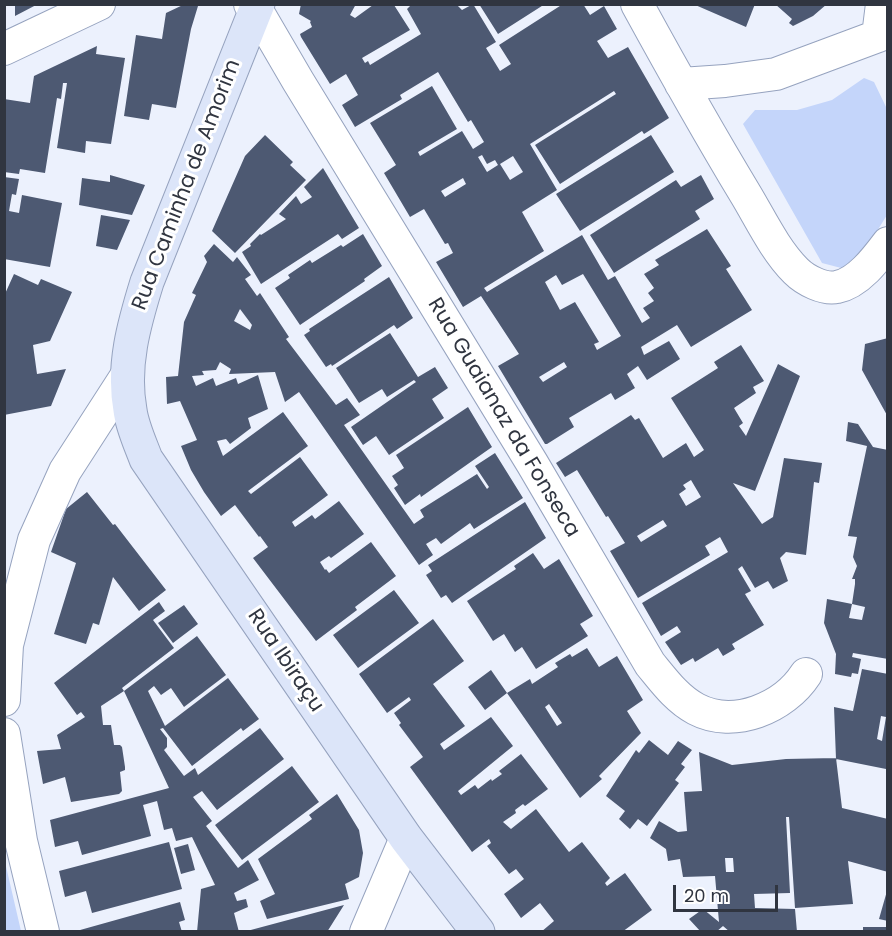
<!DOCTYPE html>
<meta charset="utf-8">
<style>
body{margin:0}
#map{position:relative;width:892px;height:936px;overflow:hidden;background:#ecf1fd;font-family:Poppins,sans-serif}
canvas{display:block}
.frame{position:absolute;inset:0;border:6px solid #303540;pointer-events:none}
.scale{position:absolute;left:673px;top:885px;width:105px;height:27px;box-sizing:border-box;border:3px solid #303540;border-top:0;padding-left:8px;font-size:18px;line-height:21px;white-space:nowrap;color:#303540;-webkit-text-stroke:4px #fff;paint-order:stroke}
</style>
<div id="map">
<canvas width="892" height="936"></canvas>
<div class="frame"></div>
<div class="scale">20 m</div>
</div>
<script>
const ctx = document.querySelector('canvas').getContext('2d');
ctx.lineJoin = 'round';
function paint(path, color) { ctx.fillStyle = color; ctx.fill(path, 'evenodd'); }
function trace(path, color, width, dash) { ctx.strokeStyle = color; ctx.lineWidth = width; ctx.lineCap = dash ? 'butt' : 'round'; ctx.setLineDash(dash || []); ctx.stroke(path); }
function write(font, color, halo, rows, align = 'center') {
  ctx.font = font + ' Poppins,sans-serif'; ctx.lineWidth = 6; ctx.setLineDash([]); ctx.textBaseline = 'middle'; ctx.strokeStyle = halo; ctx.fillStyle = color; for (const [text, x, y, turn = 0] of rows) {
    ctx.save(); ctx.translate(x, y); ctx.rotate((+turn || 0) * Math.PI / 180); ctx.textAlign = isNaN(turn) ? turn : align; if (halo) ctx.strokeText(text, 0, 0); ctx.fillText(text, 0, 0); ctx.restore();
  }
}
const green = new Path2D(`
 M864 78 874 82 887 109V215L859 260 845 269 822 263 743 124 755 110H797L832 100Z
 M4 862H5L21 931H5Z`);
const building = new Path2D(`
 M15 4H38L15 16Z
 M185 4 198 6 191 29 176 108 152 104 149 120 124 116 136 35 162 39 166 13Z
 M301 4H356L350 15 355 18 373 5H394L410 30 362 58 365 63 368 61 370 65 421 34 407 9 412 4H456L462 10 473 4 496 42 486 48 500 71 511 64 499 45 563 4H583L590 15 604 6 617 29 597 41 608 58 628 47 669 118 644 134 642 131 560 184 535 145 616 94 614 91 530 144 557 190 522 212 544 251 484 288 487 292 582 235 608 280 615 276 642 323 650 318 643 308 654 301 648 293 654 288 644 274 659 265 655 260 707 229 731 266 726 269 752 310 691 347 677 325 641 347 644 355 669 341 680 359 647 380 638 366 627 374 635 388 615 400 611 393 569 418 574 427 547 444H545L498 366 519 354 481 296 463 307 436 262 453 253 448 243 445 244 424 209 410 217 384 173 396 165 370 123 432 86 457 129 418 152 420 156 462 131 473 149 484 142 471 120 468 122 438 72 400 95 402 99 355 127 342 105 358 95 346 74 330 84 301 37 300 34 312 27 310 22 311 21 299 14ZM482 155 487 164 495 160 498 165 487 172 478 157ZM513 156 523 172 510 180 500 164ZM463 178 466 184 445 197 441 191ZM583 274 621 336 597 350 594 344 599 342 575 302 560 310 545 282 556 275 562 285ZM564 362 567 367 543 382 539 377Z
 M479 4H545L498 34Z
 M693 4H755L746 27Z
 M775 4H827L813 16 793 26 789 23 792 19Z
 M97 46 96 54 125 58 111 144 86 141 85 153 57 148 67 83H63L61 99 57 98 45 173 20 169 19 174 4 172V99L30 103 34 76Z
 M265 135 293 162 290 165 306 180 235 253 212 231 245 156Z
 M651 135 674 172 580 231 556 194Z
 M323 168 359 228 342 239 338 234 261 284 242 252 251 246 250 244 260 234 261 235 286 219 279 214 296 196 301 204 312 197 304 187Z
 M110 175 145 185 132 215 79 205 82 178 110 182Z
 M701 175 714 199 695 211 700 219 614 273 590 235 676 180 681 187Z
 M4 177 19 179 16 195 12 194 9 211 19 213 22 195 62 203 50 267 4 259Z
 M101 215 130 220 117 250 96 246Z
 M363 234 382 266 364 279 365 281 300 325 275 288 290 278 288 275 310 260 312 263 341 245 343 247Z
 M214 244 233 262 237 257 251 275 245 279 257 296 260 293 289 337 286 339 336 405 347 398 360 415 344 425 414 524 424 517 420 510 477 474 487 489 489 487 475 466 495 453 523 498 474 529 470 523 441 544 436 538 426 544 433 555 419 565 299 392 285 402 275 372 229 374 231 369 220 362 216 370 202 371 204 375 192 376 196 386 213 378 216 386 236 378 238 384 258 375 268 409 248 418 251 428 230 444 226 439 217 441 223 456 283 412 308 446 248 491 251 494 300 457 328 495 292 522 295 527 312 515 315 519 339 501 364 534 331 558 329 556 320 562 325 570 326 569 329 573 371 542 396 576 355 607 357 610 316 641 253 558 268 547 260 536 259 537 235 505 221 516 204 492 191 470 181 446 197 440 180 401 167 404 166 377 178 376 184 322 196 295 192 293 207 262 204 256ZM240 309 252 325 250 330 234 321Z
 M14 274 38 285 41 279 72 292 50 341 33 345 37 374 66 369 51 406 4 415V296Z
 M389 277 413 318 397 329 394 325 332 366 331 364 326 367 304 335 310 331 309 329Z
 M390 333 418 377 435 367 448 388 432 399 444 418 389 455 376 436 363 445 351 427 416 382 414 380 387 397 382 389 359 403 336 368Z
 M888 338V417L862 370 865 344Z
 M741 345 764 381 753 387 756 393 734 408 743 423 739 426 746 436 778 364 800 376 755 491 733 483 762 524 773 517 784 458 822 463 819 483 814 482 806 555 786 552 780 558 788 581 773 589 768 581 755 588 742 566 738 569 751 591 745 594 764 625 732 644 735 649 723 656 718 648 695 662 693 658 681 665 665 642 681 632 677 626 661 636 642 603 728 552 720 537 705 546 710 555 638 598 610 551 625 543 608 516 606 517 577 470 565 477 556 463 631 415 635 420 639 418 663 458 686 443 694 457 704 450 671 398 718 368 714 362ZM691 480 701 497 686 506 679 494 686 489 683 485ZM663 520 667 526 641 542 637 536Z
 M468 407 492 447 421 497 420 494 405 505 394 488 398 485 392 476 404 468 396 455Z
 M848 422 858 424 873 447 888 450V659L853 653 852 657 861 659 858 674 852 673 851 677 835 674 836 654 824 623 827 599 852 604 849 618 862 620 865 607 852 604 855 584V579H852L857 566 853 557 857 537 848 536 867 446 846 441Z
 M87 492 113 525 115 524 166 590 139 611 113 577 99 625 93 623 86 644 54 634 76 563 51 552 66 509Z
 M525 502 546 538 452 603 446 595 441 598 426 575 432 571 428 565Z
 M533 553 544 569 559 559 593 616 580 624 588 636 536 669 522 647 515 652 504 634 493 641 467 601 516 569 514 566Z
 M394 590 419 623 358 668 333 635Z
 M159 602 165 611 153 620 174 648 122 688 124 691 101 706 103 725H111L114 745H120L122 747 125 767V770L120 772 122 791 119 794 71 802 65 777 43 784 37 751 61 749 57 735 85 717 81 712 77 715 54 683Z
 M184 605 198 624 173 643 158 623Z
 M433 619 464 661 433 684 465 726 440 744 444 750 491 717 513 746 458 791 461 795 475 785 478 789 491 779 492 781 502 774 499 771 521 754 548 789 525 806 523 804 515 810 516 813 503 822 511 829 536 809 569 852 582 842 610 878 605 883 607 886 625 873 652 910 622 932H541L554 921 540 903 521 918 504 894 524 879 516 869 509 874 487 846 491 843 489 839 472 852 410 767 423 757 399 725 401 723 394 713 411 700 409 697 387 713 359 674Z
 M197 636 226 675 184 707 171 688 161 695 154 686 148 691 165 726 228 678 259 719 243 731 241 728 192 766 163 728 160 729 167 738V747L164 750 184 776 195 768 198 775 260 728 284 759 217 810 202 791 193 797 212 821 206 826 238 868 248 860 259 880 234 893 237 901 246 899 248 907 234 913 239 932H197L201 889 215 885 192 837 176 841 172 828 164 830 157 801 143 805 151 836 82 855 78 841 55 847 50 820 169 788 124 691Z
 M587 648 599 667 617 656 643 700 627 711 641 733 599 776 602 779 580 798 507 693 530 679 532 684 558 667 555 663 570 654 572 657ZM549 704 562 723 557 726 545 707Z
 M862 669 888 674V758L886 769 836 759 834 707 853 711ZM881 716 886 717 882 741 877 739Z
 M491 670 507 693 485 710 468 687Z
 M649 740 668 755 678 741 692 750 681 764 685 767 675 780 679 783 647 826 638 819 630 829 619 819 625 811 606 796 636 750 639 753Z
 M699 752 732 765 786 759 836 758 842 808 888 819V872L848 861 853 904 795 908 789 817H786L790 893 754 894 755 908 795 909 797 932H730L723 926 716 932H701L689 919 703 909 719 922 715 876 683 877 680 859 668 861 666 849 650 838 659 821 678 832 687 831 684 792 702 791ZM725 858H733L734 872H726Z
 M292 766 319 802 242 860 215 825Z
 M337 794 359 830 363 853 359 877 345 884 349 899 267 919 260 901 275 894 258 859 312 819 309 815Z
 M169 842 182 889 92 913 86 891 65 897 59 871Z
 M188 844 195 870 181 874 174 848Z
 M887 891 888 892V921L879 919Z
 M180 902 185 920 179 922 182 932H73Z
 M344 905 327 932H247V931Z
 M863 927H886V932H863Z`);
const street = new Path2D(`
 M250 4 256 9 298 81 532 463 650 664C664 681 677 699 696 709 734 729 784 708 806 674
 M637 4C672 68 708 132 746 195 761 220 775 250 796 271 805 280 824 290 837 287 858 283 876 259 888 243
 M878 36 882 4
 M4 49 99 4
 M681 84 725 81 776 74 878 36
 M4 700 7 645 34 540 65 471 127 375
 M4 734 21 841 43 932
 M366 932 406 838`);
const secondary = new Path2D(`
 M258 4 147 282C134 324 122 366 130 410 132 426 140 443 146 459L406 838 478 932`);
const streetNames = [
 ["Rua Caminha de Amorim",187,185,-69],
 ["Rua Guaianaz da Fonseca",503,418,59],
 ["Rua Ibiraçu",285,661,56]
];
paint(green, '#c4d5fa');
paint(building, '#4d5972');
trace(street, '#96a3bf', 34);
trace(secondary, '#96a3bf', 35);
trace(street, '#fff', 32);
trace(secondary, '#dce5f9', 33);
write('21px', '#303540', '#fff', streetNames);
</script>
